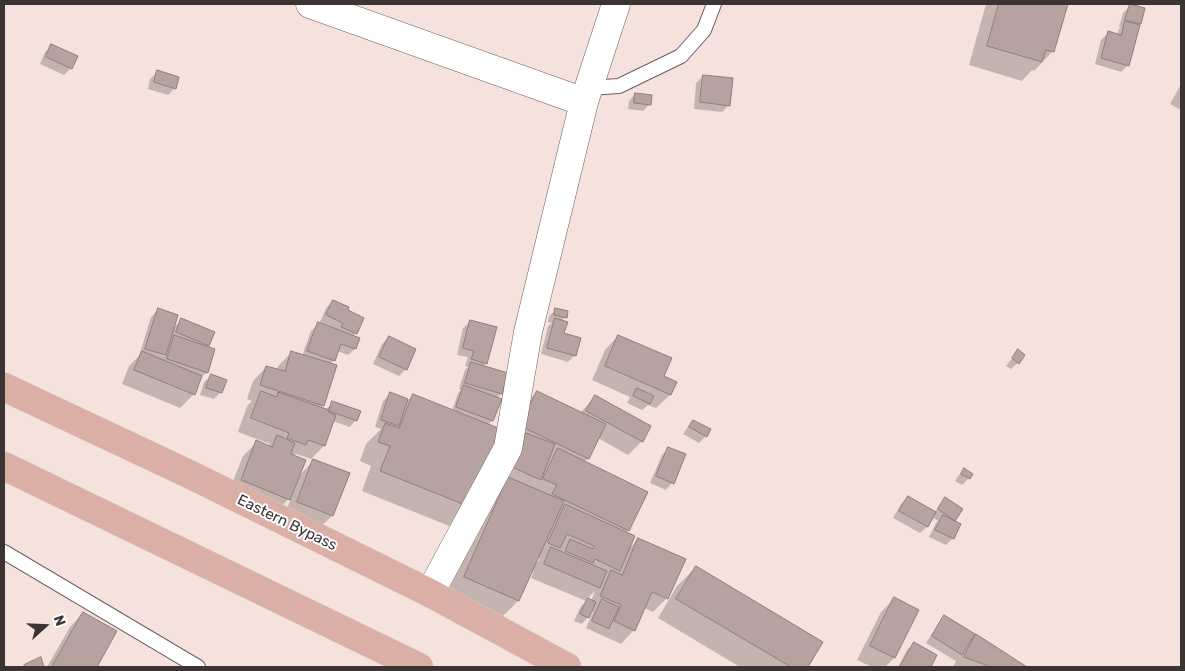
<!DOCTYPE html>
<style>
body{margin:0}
#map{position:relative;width:1185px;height:671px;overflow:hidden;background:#f6e2dd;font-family:Rubik,sans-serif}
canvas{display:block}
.frame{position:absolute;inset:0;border:5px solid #3c3433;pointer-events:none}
.north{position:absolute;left:20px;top:601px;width:50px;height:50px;-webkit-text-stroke:4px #fff;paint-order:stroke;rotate:70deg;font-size:14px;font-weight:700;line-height:20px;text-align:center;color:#3c3433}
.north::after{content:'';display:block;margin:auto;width:18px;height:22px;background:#3c3433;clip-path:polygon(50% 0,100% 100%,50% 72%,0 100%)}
</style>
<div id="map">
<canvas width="1185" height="671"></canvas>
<div class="frame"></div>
<div class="north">N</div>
</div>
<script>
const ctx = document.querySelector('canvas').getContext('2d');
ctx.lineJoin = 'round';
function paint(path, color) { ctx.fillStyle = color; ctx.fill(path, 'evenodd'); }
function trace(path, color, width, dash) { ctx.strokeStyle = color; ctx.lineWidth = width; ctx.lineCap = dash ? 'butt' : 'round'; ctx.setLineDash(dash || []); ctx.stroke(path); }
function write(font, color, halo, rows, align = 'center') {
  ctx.font = font + ' Rubik,sans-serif'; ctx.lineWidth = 4; ctx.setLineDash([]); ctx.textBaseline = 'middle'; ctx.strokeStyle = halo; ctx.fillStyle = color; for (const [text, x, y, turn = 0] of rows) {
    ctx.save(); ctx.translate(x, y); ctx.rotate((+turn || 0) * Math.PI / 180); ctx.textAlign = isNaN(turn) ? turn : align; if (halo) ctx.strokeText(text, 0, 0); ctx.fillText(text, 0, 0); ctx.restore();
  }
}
const shadow = new Path2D(`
 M986 4H1067L1053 51 1034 71 1032 70 1022 81 969 65Z
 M1130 6 1144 9 1140 24 1138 26 1128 65 1121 72 1095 64 1101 40 1108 33 1117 35 1119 29 1121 27H1119L1123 13Z
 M52 45 71 68 64 75 40 64 45 52Z
 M157 72 175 88 168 95 148 89 150 79Z
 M703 76 729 105 722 112 694 109 696 83Z
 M1181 84V110L1170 104Z
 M635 94 650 104 643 111 628 109 629 101Z
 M333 301 346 311 356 333 353 336 358 339 355 349 348 355 337 351 334 360 330 364 323 405 320 408 325 410 333 403 356 420 350 427 333 421 324 446 311 459 296 454 294 456 298 477 314 460 332 516 318 529 284 516 292 496 275 512 228 494 243 456 257 442 267 446 270 444 238 432 247 406 252 401 247 399 253 381 266 367 277 370 278 366 292 352 302 356 311 331 318 324H319L326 308Z
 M158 310 173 328 182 320 208 345 206 347 207 372 200 379 194 394 180 408 122 384 129 366 139 356 151 317Z
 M556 310 565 317 562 321 563 334 575 355 568 362 541 354 548 326 552 323 548 322 549 316Z
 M470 322 486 363 483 367 501 394 496 398 500 400 492 421 488 425 501 430 452 527 362 491 371 466 360 461 366 444 381 429 375 427 383 401 390 394 408 400 413 395 452 411 458 393 461 390 459 389 465 370 468 367 465 366 468 357 457 355 463 328Z
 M618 336 662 376 675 382 670 395 656 408 648 405 642 410 627 403 630 397 592 380 605 350Z
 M389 337 406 369 399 376 373 364 382 344Z
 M1018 351V363L1011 369 1006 366Z
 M211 376 221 392 214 399 200 395 204 382Z
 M537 392 580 413 595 397 650 427 642 441 628 455 598 438 588 459 584 462 628 530 625 533 628 550 638 539 667 598 653 612 644 608 634 630 621 644 586 628 593 612 591 611 588 617 582 624 574 621 581 606 586 601 531 578 534 570 532 569 518 601 499 620 446 596 489 498 523 406ZM537 558 540 559 534 566ZM595 591 591 601 587 599Z
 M693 421 706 436 699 443 683 434 687 428Z
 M669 448 672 483 666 490 650 483 662 455Z
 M964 470 969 478 962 485 955 481 958 476Z
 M908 497 934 513 939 506 945 499 954 520 953 521 959 525 953 538 946 545 929 537 936 523 938 521 932 517 927 527 920 533 893 518 901 504Z
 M696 567 821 642 806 667H740L658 618 677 586Z
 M894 599 918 610 894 658 885 667H872L857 660 881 612Z
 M83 613 116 631 96 667H47L70 627Z
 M944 617 969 642 976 636 1025 667H953L956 661 926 643 938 624Z
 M914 643 936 655 929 667H898L907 650Z`);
const building = new Path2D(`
 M999 4H1068L1054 52 1046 50 1042 62 987 46Z
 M1130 4 1145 8 1141 24 1125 20Z
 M1125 21 1140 25 1129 66 1101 58 1108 31 1121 35Z
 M51 44 78 56 72 69 46 57Z
 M157 70 179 77 176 89 154 82Z
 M703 75 733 78 730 106 700 102Z
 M635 93 652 95 651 105 634 103Z
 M333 300 349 307 348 310 364 318 357 334 341 327 343 323 326 315Z
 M158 308 178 315 166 355 145 349Z
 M555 308 568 311 567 318 554 315Z
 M181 318 215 332 209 346 176 332Z
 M555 318 568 322 564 333 581 338 576 356 547 348Z
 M470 320 497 327 487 364 471 359 474 351 463 348Z
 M318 322 360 338 356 349 341 344 335 361 307 351Z
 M174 335 215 349 208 373 167 359Z
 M618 335 672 358 664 376 677 382 671 395 605 366Z
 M389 336 416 349 407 370 379 357Z
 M1018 349 1025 355 1019 364 1012 358Z
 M142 351 202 376 195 395 134 370Z
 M291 351 337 365 324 406 260 385 266 366 285 371Z
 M471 362 508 373 502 394 465 383Z
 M211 374 227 380 222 393 206 388Z
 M464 385 502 399 493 421 456 407Z
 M637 388 654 396 650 404 633 396Z
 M261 391 277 397 278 392 329 410 328 412 336 415 325 446 308 440 306 445 287 438 289 433 251 418Z
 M537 391 606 424 589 459 520 426Z
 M390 392 408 399 399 426 381 420Z
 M413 394 503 430 473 508 380 471 390 446 378 442 385 423 399 428Z
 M595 395 651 426 643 442 586 411Z
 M332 401 361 411 357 421 329 411Z
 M693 420 711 429 707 437 689 427Z
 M526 433 555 444 541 480 512 467Z
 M277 435 295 443 291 454 306 460 290 500 241 480 256 440 272 447Z
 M668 447 686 454 674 484 656 476Z
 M558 448 648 492 629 531 552 494 557 485 543 479Z
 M313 459 350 473 333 516 297 502Z
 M964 468 973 474 970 479 961 474Z
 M508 477 564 501 519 601 464 577Z
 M908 496 936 512 928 527 899 511Z
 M945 497 963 509 955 521 938 509Z
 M565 504 635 536 620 571 595 559 593 563 565 551 570 539 593 549 594 546 567 534 560 548 548 543Z
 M943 515 961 524 954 539 935 530Z
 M638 538 686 559 668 599 652 592 635 631 614 621 621 605 600 596 611 570 622 575Z
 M551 547 607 571 600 588 544 564Z
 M696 566 823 642 808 667H791L676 599Z
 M894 597 919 610 895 658 870 646Z
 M588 598 596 602 589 618 580 614Z
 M602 599 619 607 609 629 592 621Z
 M83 612 117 631 97 667H52Z
 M944 615 975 634 962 655 932 636Z
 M976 634 1027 667H991L964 657Z
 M914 642 937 655 931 667H900Z
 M41 657 44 667H24V665Z`);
const service = new Path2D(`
 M588 88 619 86 681 56 704 30 714 4
 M4 552 198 667`);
const minor = new Path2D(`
 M310 4 584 102
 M430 593 508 448 528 332 584 102 616 4`);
const primary = new Path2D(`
 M4 387 191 475 430 593 567 667
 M4 466 419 667`);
const streetNames = [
 ["Eastern Bypass",287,523,26]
];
paint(shadow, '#0003');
paint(building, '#b6a39f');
trace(building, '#8f7d79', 1);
trace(service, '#6f5e5a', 16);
trace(minor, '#6f5e5a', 29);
trace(primary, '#cccaca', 29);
trace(service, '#fff', 14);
trace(minor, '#fff', 28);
trace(primary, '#dcafa6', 28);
write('15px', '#3c3433', '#fff', streetNames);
</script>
